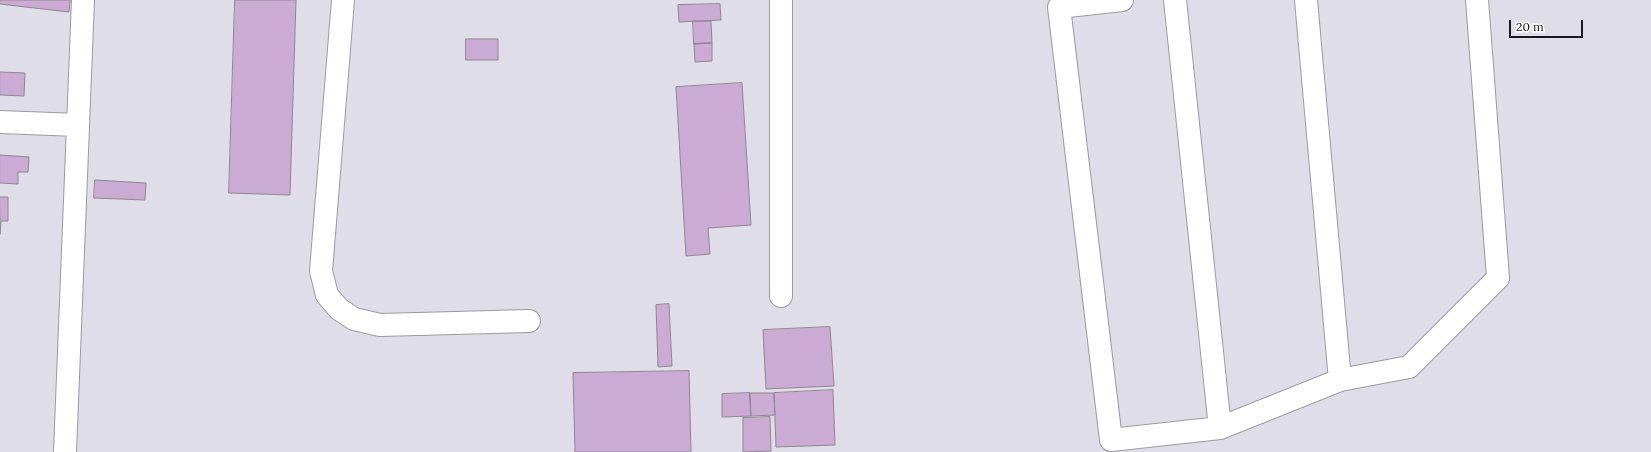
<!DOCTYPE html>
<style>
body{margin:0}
#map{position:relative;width:1651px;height:452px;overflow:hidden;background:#dedde8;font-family:Lora,serif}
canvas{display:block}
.scale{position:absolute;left:1509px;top:20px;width:74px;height:18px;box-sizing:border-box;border:2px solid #18181b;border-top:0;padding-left:5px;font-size:12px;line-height:14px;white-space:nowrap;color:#18181b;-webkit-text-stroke:3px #fff;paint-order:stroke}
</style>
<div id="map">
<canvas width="1651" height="452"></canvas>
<div class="scale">20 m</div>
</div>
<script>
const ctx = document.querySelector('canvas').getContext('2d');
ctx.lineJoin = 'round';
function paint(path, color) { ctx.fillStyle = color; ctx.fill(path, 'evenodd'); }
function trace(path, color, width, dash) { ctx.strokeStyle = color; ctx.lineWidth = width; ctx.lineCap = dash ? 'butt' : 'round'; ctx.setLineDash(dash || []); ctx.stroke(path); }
const building = new Path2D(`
 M0 0H70L69 12 0 4Z
 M235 0H296L290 195 229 193Z
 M720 4 721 20 679 22 678 5Z
 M693 21H711L712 43 694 44Z
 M466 39H498V60H466Z
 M712 43V61L695 62 694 44Z
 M0 72 25 73 24 96 0 95Z
 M742 83 751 225 708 228 710 254 686 256 676 87Z
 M0 155 29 157 28 172H18V184L0 183Z
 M95 180 146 183 145 200 94 198Z
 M0 197H8V221H1L0 234Z
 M669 304 672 366 658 367 656 305Z
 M830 327 834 386 766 389 763 330Z
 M689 371 691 452H575L573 373Z
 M833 390 835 445 776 447 774 393Z
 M750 393 751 416 722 417V394Z
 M750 393H774L775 415 751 416Z
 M770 417 771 451 743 452V418Z`);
const minor = new Path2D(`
 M343 0 321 271 327 295 339 309 354 319 380 325 529 321
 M781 0V296
 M1122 0 1059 7 1111 440 1220 428 1340 380 1409 367 1498 278 1477 0
 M1175 0 1220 428
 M1306 0 1340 380
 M0 122 78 125
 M65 452 83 0`);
paint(building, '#cbabd4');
trace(building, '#8e8790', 1);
trace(minor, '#9b9aa4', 24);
trace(minor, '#fff', 22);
</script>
